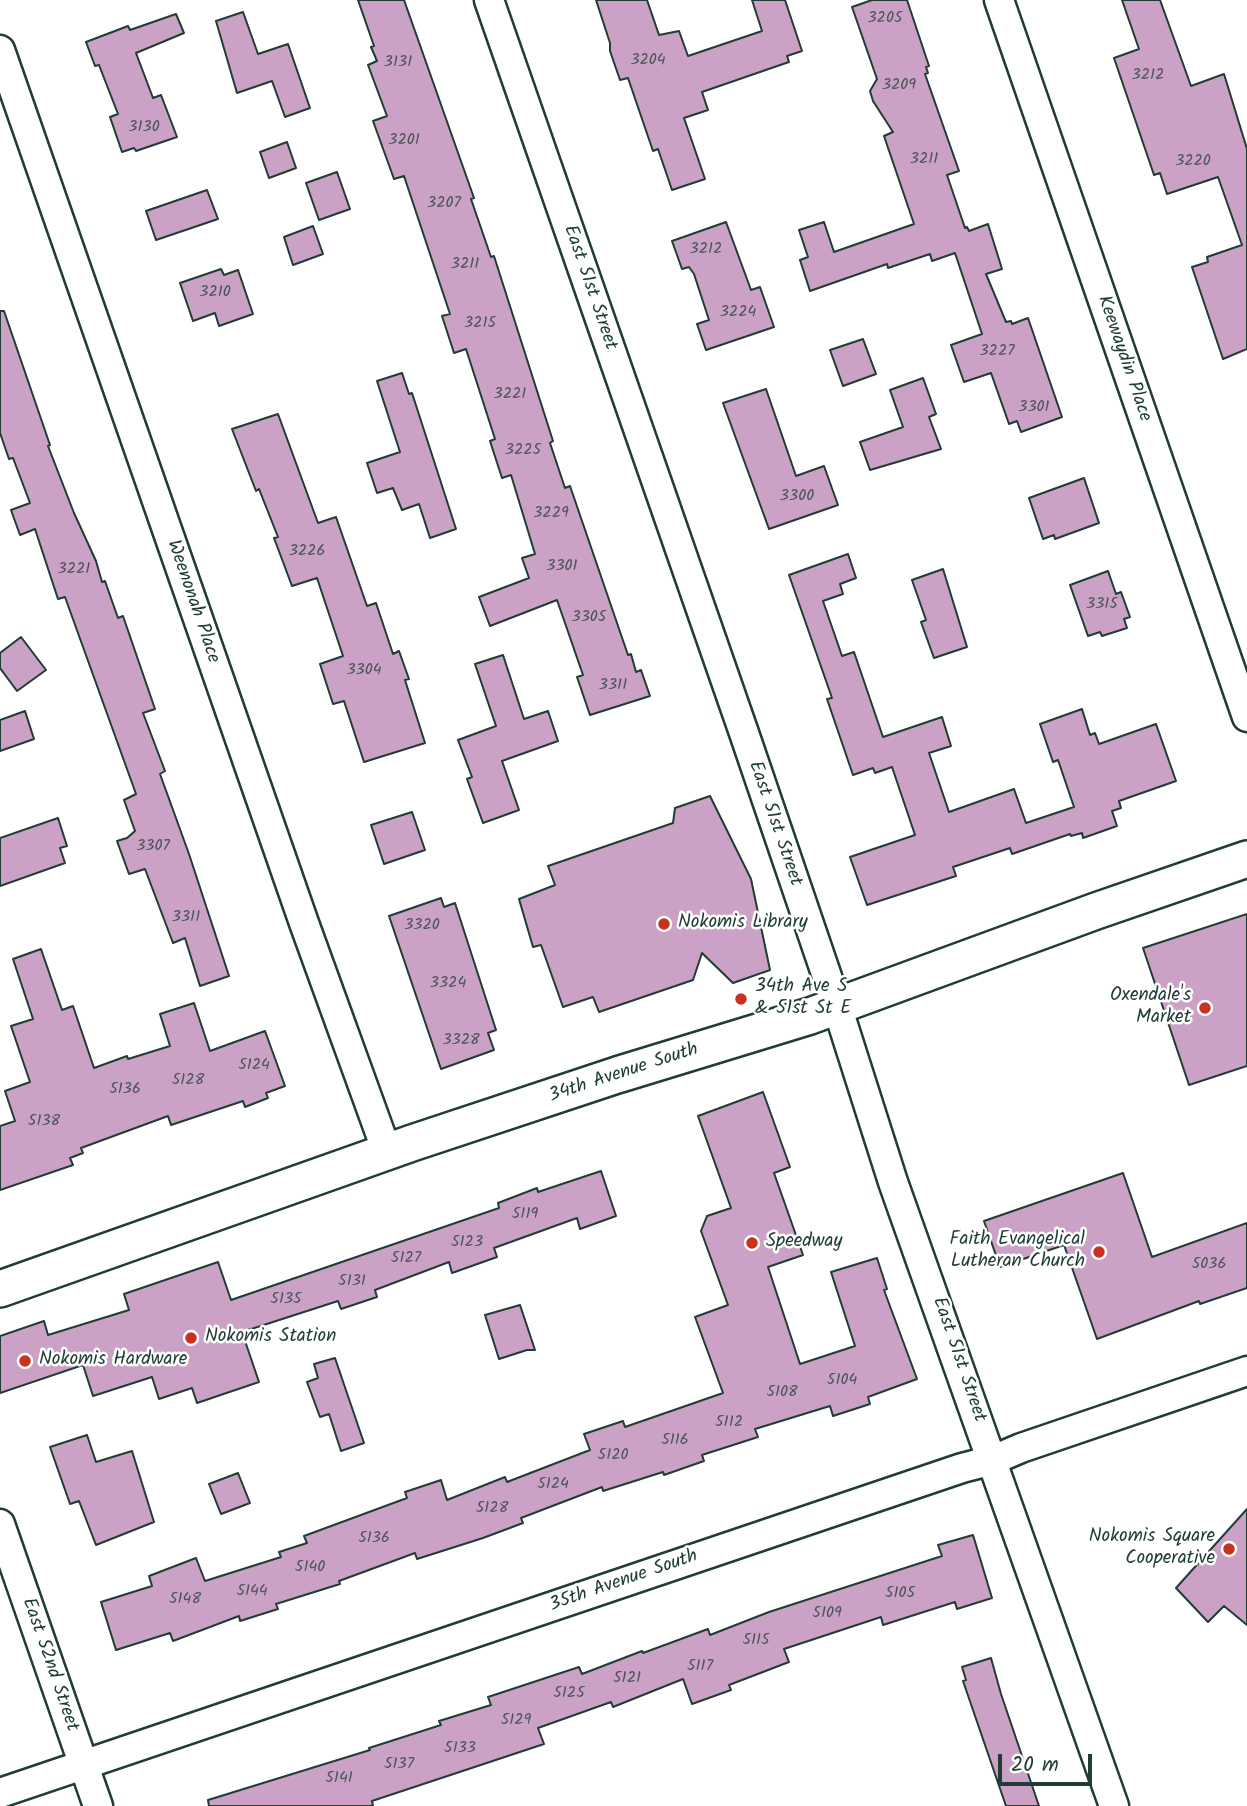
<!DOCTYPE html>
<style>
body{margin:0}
#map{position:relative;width:1247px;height:1806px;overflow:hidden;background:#fff;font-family:Kalam,sans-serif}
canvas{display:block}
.scale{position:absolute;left:998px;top:1754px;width:94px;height:32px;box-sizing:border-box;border:4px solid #1f3d34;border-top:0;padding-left:9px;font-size:21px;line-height:24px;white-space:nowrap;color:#1f3d34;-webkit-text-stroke:5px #fff;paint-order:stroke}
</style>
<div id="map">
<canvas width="1247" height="1806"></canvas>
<div class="scale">20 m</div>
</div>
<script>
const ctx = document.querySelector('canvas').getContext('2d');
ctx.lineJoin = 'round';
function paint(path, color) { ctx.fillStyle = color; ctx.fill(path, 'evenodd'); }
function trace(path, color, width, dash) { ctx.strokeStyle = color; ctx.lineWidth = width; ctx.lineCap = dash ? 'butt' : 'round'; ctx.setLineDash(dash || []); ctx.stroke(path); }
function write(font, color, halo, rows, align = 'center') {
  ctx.font = font + ' Kalam,sans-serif'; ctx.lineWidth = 5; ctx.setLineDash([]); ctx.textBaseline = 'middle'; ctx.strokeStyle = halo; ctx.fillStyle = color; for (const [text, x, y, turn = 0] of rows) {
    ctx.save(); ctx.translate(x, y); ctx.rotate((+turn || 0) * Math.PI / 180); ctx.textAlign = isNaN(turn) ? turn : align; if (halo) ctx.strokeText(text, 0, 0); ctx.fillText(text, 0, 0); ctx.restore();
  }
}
const building = new Path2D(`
 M358 0H404L474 198 471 199 491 257 494 256 553 441 550 443 565 488 570 486 628 655 631 654 636 672 641 670 650 696 590 715 577 677 583 675 557 600 490 626 479 597 529 578 522 558 535 554 511 475 502 478 490 441 495 439 466 349 454 353 442 316 450 314 404 176 394 179 373 121 387 116 368 65 377 61 371 47 374 46Z
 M596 0H647L659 35 679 31 688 56 762 31 752 0H785L802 51 787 56 789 62 702 92 708 110 684 118 705 179 672 190 658 149 653 151 628 78 620 80 610 51V43Z
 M872 0H907L929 66 926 67 928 73 925 74 959 171 947 175 965 228 967 227 969 231 988 224 1002 269 986 274 1006 322 1011 321 1012 324 1028 318 1062 417 1021 432 1017 421 1009 424 991 373 964 382 951 345 982 334 955 253 932 261 930 254 888 268 887 264 810 291 800 260 808 257 799 230 824 222 834 252 914 224 884 136 893 132 873 101 870 91 877 79 852 7Z
 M1122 0H1160L1191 86 1224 74 1247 149V349L1223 359 1192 267 1208 262 1207 257 1242 245 1218 177 1167 194 1160 173 1154 175 1114 58 1139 49Z
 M243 12 258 54 288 44 310 108 285 117 272 81 237 93 216 21Z
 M176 14 184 33 136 53 153 98 161 95 177 137 136 151 134 148 122 152 110 117 118 114 99 65 95 66 86 42 128 26 130 30Z
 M287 142 296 168 269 178 260 152Z
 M337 172 350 209 319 220 306 183Z
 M207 190 218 219 156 240 146 211Z
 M726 222 751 290 760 287 774 327 706 350 697 324 709 320 694 274 689 267 682 269 672 241Z
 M313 226 323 254 293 265 284 237Z
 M221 269 224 275 238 270 253 314 219 326 215 313 193 321 180 283Z
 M0 311H4L50 445 48 446 74 513 96 561 102 582 105 581 118 618 123 616 155 709 143 713 165 771 160 774 189 854 229 976 200 986 185 938 173 943 145 869 129 874 117 841 127 838 135 831 124 800 136 794 65 597 58 599 35 529 20 535 11 510 30 503 13 458 9 459 0 433Z
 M863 339 876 374 843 386 830 350Z
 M402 373 409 394 412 393 456 529 430 538 419 504 402 510 393 488 377 493 367 463 400 452 377 381Z
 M923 378 936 414 929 417 941 449 870 470 860 442 903 427 890 390Z
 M766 389 796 476 824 466 838 505 769 529 723 403Z
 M278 414 318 523 336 517 367 606 376 603 393 654 399 651 409 679 405 680 425 743 364 762 344 701 333 704 320 664 343 656 317 578 292 586 274 538 278 537 259 489 256 491 232 429Z
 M1084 478 1099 523 1055 539 1054 535 1043 539 1029 498Z
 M848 554 856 578 840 584 843 594 823 601 842 656 854 652 883 737 942 717 951 746 929 753 949 812 1014 789 1026 823 1074 807 1058 760 1053 762 1040 724 1082 709 1090 735 1095 733 1099 744 1156 724 1176 781 1119 801 1121 808 1112 811 1117 826 1083 838 1082 833 1071 836 1070 834 1012 854 1010 848 953 867 956 876 867 905 850 857 915 835 892 767 875 773 873 768 853 775 827 699 832 698 789 575Z
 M943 569 967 647 934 658 921 622 926 620 912 580Z
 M1108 571 1116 594 1121 592 1130 617 1124 619 1127 628 1102 636 1100 632 1088 636 1070 585Z
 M21 637 46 670 17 691 0 668V653Z
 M503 655 524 719 548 711 558 741 502 761 519 810 483 823 467 779 472 777 458 740 496 726 475 664Z
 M25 711 34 739 0 751V720Z
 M710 796 751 879 770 970 733 983 702 953 693 980 599 1012 593 997 563 1007 541 945 533 947 519 899 555 885 548 866 673 823 675 808Z
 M412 812 425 850 384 864 371 825Z
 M58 818 67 846 60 848 65 863 0 886V838Z
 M441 898 444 907 455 903 496 1030 488 1033 494 1050 441 1069 389 916Z
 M1247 914V1066L1189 1085 1143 948Z
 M41 949 62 1010 73 1006 94 1068 127 1056 128 1059 170 1046 160 1014 194 1003 210 1051 265 1031 285 1086 266 1093 268 1098 245 1107 243 1101 171 1125 168 1116 81 1148 83 1153 70 1158 73 1165 0 1190V1126L15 1121 5 1091 30 1082 11 1026 33 1019 13 959Z
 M763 1092 790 1167 774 1173 803 1255 768 1267 800 1364 855 1346 831 1272 877 1258 887 1289 884 1290 917 1379 868 1397 870 1404 833 1416 830 1406 755 1429 758 1437 702 1455 704 1461 664 1475 663 1472 603 1491 602 1487 521 1518 523 1523 483 1538 417 1559 415 1553 339 1581 340 1584 276 1604 278 1609 240 1621 239 1616 173 1641 170 1633 116 1650 101 1602 152 1586 149 1576 196 1558 205 1581 281 1557 279 1552 307 1543 304 1536 407 1498 405 1492 441 1480 447 1500 505 1477 507 1482 590 1450 584 1434 623 1421 625 1427 723 1393 695 1317 728 1305 701 1231 707 1216 731 1208 698 1116Z
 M601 1171 616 1216 580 1229 577 1218 494 1248 497 1257 452 1273 449 1262 375 1290 377 1297 341 1309 338 1301 242 1332 259 1382 197 1403 192 1388 159 1399 152 1377 93 1396 83 1365 0 1393V1336L44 1321 48 1335 129 1310 124 1294 218 1262 231 1300 499 1208 498 1203 537 1188 538 1192Z
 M1123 1173 1152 1257 1247 1223V1288L1200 1304 1199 1301 1097 1339 1064 1245 1000 1267 984 1221Z
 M520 1305 535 1350H527L499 1359 485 1315Z
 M335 1358 364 1443 341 1451 329 1414 320 1417 307 1382 318 1378 314 1364Z
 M87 1435 96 1462 132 1451 154 1522 96 1545 79 1501 70 1504 50 1447Z
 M238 1473 250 1503 221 1514 209 1484Z
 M1247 1509V1625L1224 1606 1208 1622 1176 1588Z
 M973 1535 992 1598 957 1609 955 1602 883 1625 881 1617 784 1649 789 1662 729 1685 731 1690 692 1704 683 1679 613 1707 611 1702 538 1728 544 1744 372 1801 373 1806H209L208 1800 370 1750 369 1748 441 1725 439 1721 491 1705 488 1697 579 1667 582 1674 642 1651 643 1653 708 1629 710 1635 769 1612 942 1556 938 1545Z
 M991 1658 1001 1694 1039 1806H1006L963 1681 966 1680 962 1667Z`);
const minor = new Path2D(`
 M489 0 744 733 837 1006 893 1182 1114 1806
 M999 0 1247 717
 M0 50 304 923 387 1152
 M0 1524 98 1806
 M0 1793 962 1468 993 1460 1021 1448 1247 1371`);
const tertiary = new Path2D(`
 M0 1289 412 1143 617 1075 810 1016 1096 911 1247 859`);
const markers = [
 [664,924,7,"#c8321e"],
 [741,999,7,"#c8321e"],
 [1205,1008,7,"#c8321e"],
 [752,1243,7,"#c8321e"],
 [1099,1252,7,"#c8321e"],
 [191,1338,7,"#c8321e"],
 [25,1361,7,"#c8321e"],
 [1229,1549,7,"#c8321e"]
];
const numberNames = [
 ["3205",885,19],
 ["3204",648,61],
 ["3131",398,63],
 ["3212",1148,76],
 ["3209",899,86],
 ["3130",144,128],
 ["3201",404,141],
 ["3211",924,160],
 ["3220",1193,162],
 ["3207",444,204],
 ["3212",706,250],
 ["3211",465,265],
 ["3210",215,293],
 ["3224",738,313],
 ["3215",480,324],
 ["3227",997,352],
 ["3221",510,395],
 ["3301",1034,408],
 ["3225",523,451],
 ["3300",797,497],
 ["3229",551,514],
 ["3226",307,552],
 ["3301",562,567],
 ["3221",74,570],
 ["3315",1102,605],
 ["3305",589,618],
 ["3304",364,671],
 ["3311",613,686],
 ["3307",153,847],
 ["3311",186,918],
 ["3320",422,926],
 ["3324",448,984],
 ["3328",461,1041],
 ["5124",254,1066],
 ["5128",188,1081],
 ["5136",125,1090],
 ["5138",44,1122],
 ["5119",525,1215],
 ["5123",467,1243],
 ["5127",406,1259],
 ["5036",1209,1265],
 ["5131",352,1282],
 ["5135",286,1300],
 ["5104",842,1381],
 ["5108",782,1393],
 ["5112",729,1423],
 ["5116",675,1441],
 ["5120",613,1456],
 ["5124",553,1485],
 ["5128",492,1509],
 ["5136",374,1539],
 ["5140",310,1568],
 ["5144",252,1592],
 ["5105",900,1594],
 ["5148",185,1600],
 ["5109",827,1614],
 ["5115",756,1641],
 ["5117",700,1667],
 ["5121",627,1679],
 ["5125",569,1694],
 ["5129",516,1721],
 ["5133",460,1749],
 ["5137",399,1765],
 ["5141",339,1779]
];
const streetNames = [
 ["East 51st Street",589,288,71],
 ["Keewaydin Place",1123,359,71],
 ["Weenonah Place",192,602,71],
 ["East 51st Street",774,824,71],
 ["34th Avenue South",624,1074,-18],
 ["East 51st Street",958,1360,71],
 ["35th Avenue South",624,1582,-19],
 ["East 52nd Street",49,1665,71]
];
const poiNames = [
 ["Nokomis Library",678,924],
 ["34th Ave S",755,988],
 ["& 51st St E",755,1010],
 ["Oxendale's",1191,997,"right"],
 ["Market",1191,1019,"right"],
 ["Faith Evangelical",1085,1241,"right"],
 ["Lutheran Church",1085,1263,"right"],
 ["Speedway",766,1243],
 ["Nokomis Station",205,1338],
 ["Nokomis Hardware",39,1361],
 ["Nokomis Square",1215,1538,"right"],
 ["Cooperative",1215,1560,"right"]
];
paint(building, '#cca1c6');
trace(building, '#1f3d34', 2);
trace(minor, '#1f3d34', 33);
trace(tertiary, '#1f3d34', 40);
trace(minor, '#fff', 28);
trace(tertiary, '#fff', 35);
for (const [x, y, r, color] of markers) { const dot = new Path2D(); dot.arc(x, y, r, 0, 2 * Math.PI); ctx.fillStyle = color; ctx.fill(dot); trace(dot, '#fff', 2.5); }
write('16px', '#4a5658', null, numberNames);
write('19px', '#1f3d34', '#fff', streetNames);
write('19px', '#1f3d34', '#fff', poiNames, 'left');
</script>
